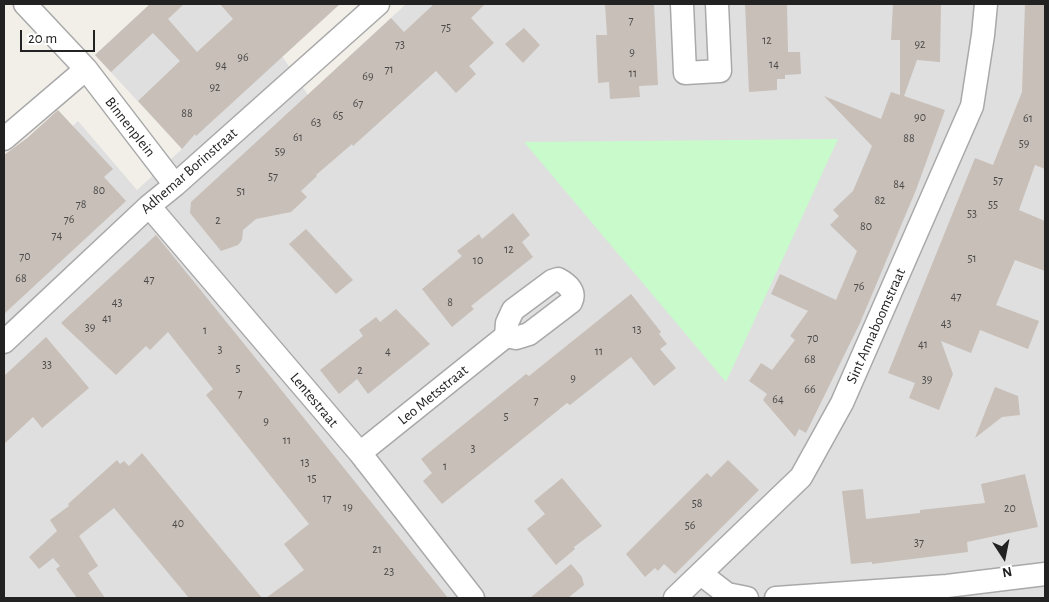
<!DOCTYPE html>
<style>
body{margin:0}
#map{position:relative;width:1049px;height:602px;overflow:hidden;background:#f2efe9;font-family:"Alegreya Sans",sans-serif}
canvas{display:block}
.frame{position:absolute;inset:0;border:5px solid #222;pointer-events:none}
.north{position:absolute;left:979px;top:532px;width:50px;height:50px;-webkit-text-stroke:4px #fff;paint-order:stroke;rotate:169deg;font-size:14px;font-weight:700;line-height:20px;text-align:center;color:#222}
.north::after{content:'';display:block;margin:auto;width:18px;height:22px;background:#222;clip-path:polygon(50% 0,100% 100%,50% 72%,0 100%)}
.scale{position:absolute;left:20px;top:30px;width:75px;height:22px;box-sizing:border-box;border:2px solid #222;border-top:0;padding-left:6px;font-size:15px;line-height:18px;white-space:nowrap;color:#222;-webkit-text-stroke:4px #fff;paint-order:stroke}
</style>
<div id="map">
<canvas width="1049" height="602"></canvas>
<div class="frame"></div>
<div class="north">N</div>
<div class="scale">20 m</div>
</div>
<script>
const ctx = document.querySelector('canvas').getContext('2d');
ctx.lineJoin = 'round';
function paint(path, color) { ctx.fillStyle = color; ctx.fill(path, 'evenodd'); }
function trace(path, color, width, dash) { ctx.strokeStyle = color; ctx.lineWidth = width; ctx.lineCap = dash ? 'butt' : 'round'; ctx.setLineDash(dash || []); ctx.stroke(path); }
function write(font, color, halo, rows, align = 'center') {
  ctx.font = font + ' "Alegreya Sans",sans-serif'; ctx.lineWidth = 4; ctx.setLineDash([]); ctx.textBaseline = 'middle'; ctx.strokeStyle = halo; ctx.fillStyle = color; for (const [text, x, y, turn = 0] of rows) {
    ctx.save(); ctx.translate(x, y); ctx.rotate((+turn || 0) * Math.PI / 180); ctx.textAlign = isNaN(turn) ? turn : align; if (halo) ctx.strokeText(text, 0, 0); ctx.fillText(text, 0, 0); ctx.restore();
  }
}
const residential = new Path2D(`
 M150 4H337L282 56 308 95 406 4H1045V598H4V191L78 121 137 190 182 149 95 55Z`);
const park = new Path2D(`
 M838 139 726 382 524 142Z`);
const building = new Path2D(`
 M150 4H184L168 19 197 52 233 19 220 4H340L196 136 195 134 182 149 138 101 180 61 153 33 111 72 95 55Z
 M434 4H485L471 18 494 43 469 66 476 74 456 93 436 71 353 146 352 144 316 175 317 176 301 191 307 197 291 212 256 219 243 230 242 240 238 245 221 251 190 213 191 202 391 18 404 32Z
 M605 4H654L658 85 639 86 640 97 610 99 609 82 598 83 596 35H607Z
 M745 4H787L788 52H800L801 74 785 75V79H777V90L749 92Z
 M893 4H941L940 62 917 60 904 96 945 110 916 190 860 323 806 433 799 429 795 437 763 400 767 394 749 381 761 363 772 370 795 340 790 336 808 311 771 294 780 274 836 300 857 251 830 225 839 216 833 210 853 191 872 146 824 96 881 119 891 92 900 95V40H891Z
 M1025 4H1045V169L1035 165 1019 210 1045 221V271L1015 260 996 305 1039 321 1028 349 980 330 971 353 941 341 953 374 939 410 909 398 915 383 888 373 975 158 993 165 1022 92Z
 M524 28 540 45 523 63 505 44Z
 M58 110 113 169 104 177 126 201 4 314V155L27 138Z
 M513 213 530 235 522 242 533 257 471 306 474 309 452 327 422 289 462 256 457 251 479 234 482 239Z
 M306 229 353 280 336 294 289 244Z
 M156 235 287 397 448 598H266L304 570 284 544 309 524 206 395 213 389 168 332 150 350 146 346 116 375 61 323Z
 M631 294 661 332 659 334 667 344 660 349 676 368 654 386 631 357 570 405 567 403 442 504 423 481 432 473 421 459 526 374 529 376Z
 M396 309 430 344 368 394 357 379 339 394 320 370 363 336 359 330 376 317 380 322Z
 M46 337 89 388 42 428 33 417 4 444V376Z
 M995 387 1018 396 1020 415 1002 417 975 438Z
 M142 453 262 598H189L114 508 79 536 98 566 88 573 105 598H77L56 569 60 566 53 558 39 569 29 557 57 531 50 520 69 506 68 504 117 460 120 464 124 461 129 466Z
 M728 460 759 490 675 574 664 564 658 571 655 568 645 577 626 554 707 473 711 477Z
 M1025 474 1038 527 967 542 968 552 872 564V562L851 564 842 491 863 489 866 519 920 513V510L985 503 981 484Z
 M562 478 602 526 574 547 575 549 556 565 527 529 545 514 534 501Z
 M571 564 582 577 584 585 568 598H530Z`);
const minor = new Path2D(`
 M25 4 86 69 175 185
 M682 4 685 73 720 71 717 4
 M4 139 86 69
 M149 206 360 453 473 598
 M4 342 149 206 175 185 378 4
 M360 453 506 336 516 338 529 334 571 302C576 292 568 284 558 279L552 281 513 310 507 323 506 336
 M701 574 727 594 747 598
 M675 598 801 477 842 403 972 106 983 35 986 4
 M776 598 947 586 1045 574`);
const numberNames = [
 ["7",631,20],
 ["75",446,27],
 ["12",767,40],
 ["73",400,44],
 ["92",920,44],
 ["9",632,52],
 ["96",243,57],
 ["14",774,64],
 ["94",221,65],
 ["71",389,69],
 ["11",633,73],
 ["69",368,76],
 ["92",215,87],
 ["67",358,103],
 ["88",187,113],
 ["65",338,115],
 ["90",920,117],
 ["61",1028,118],
 ["63",316,122],
 ["61",298,137],
 ["88",909,138],
 ["59",1024,143],
 ["59",280,151],
 ["57",273,176],
 ["57",998,180],
 ["84",899,184],
 ["80",99,190],
 ["51",241,191],
 ["82",880,200],
 ["78",81,204],
 ["55",993,204],
 ["53",972,213],
 ["76",69,219],
 ["2",218,220],
 ["80",866,226],
 ["74",57,235],
 ["12",509,249],
 ["70",25,256],
 ["51",972,258],
 ["10",478,260],
 ["68",21,278],
 ["47",149,279],
 ["76",859,286],
 ["47",956,296],
 ["43",117,302],
 ["8",450,302],
 ["41",107,318],
 ["43",946,323],
 ["39",90,327],
 ["13",637,329],
 ["1",205,330],
 ["70",813,338],
 ["41",923,344],
 ["3",220,349],
 ["4",388,351],
 ["11",599,351],
 ["68",810,359],
 ["33",47,364],
 ["5",238,368],
 ["2",360,370],
 ["9",573,378],
 ["39",927,379],
 ["66",810,389],
 ["7",240,393],
 ["64",778,399],
 ["7",536,400],
 ["5",506,416],
 ["9",266,421],
 ["11",287,440],
 ["3",473,448],
 ["13",305,462],
 ["1",445,466],
 ["15",312,478],
 ["17",327,498],
 ["58",697,503],
 ["19",348,507],
 ["20",1010,508],
 ["40",178,523],
 ["56",690,525],
 ["37",919,542],
 ["21",377,549],
 ["23",389,571]
];
const streetNames = [
 ["Binnenplein",130,127,52],
 ["Adhemar Borinstraat",189,171,-41],
 ["Sint Annaboomstraat",876,326,-66],
 ["Leo Metsstraat",433,395,-39],
 ["Lentestraat",314,400,50]
];
paint(residential, '#e0dfdf');
paint(park, '#c8facc');
paint(building, '#c7bfb8');
trace(minor, '#a9a9a9', 25);
trace(minor, '#fff', 22);
write('12px', '#4b4948', null, numberNames);
write('15px', '#222', '#fff', streetNames);
</script>
